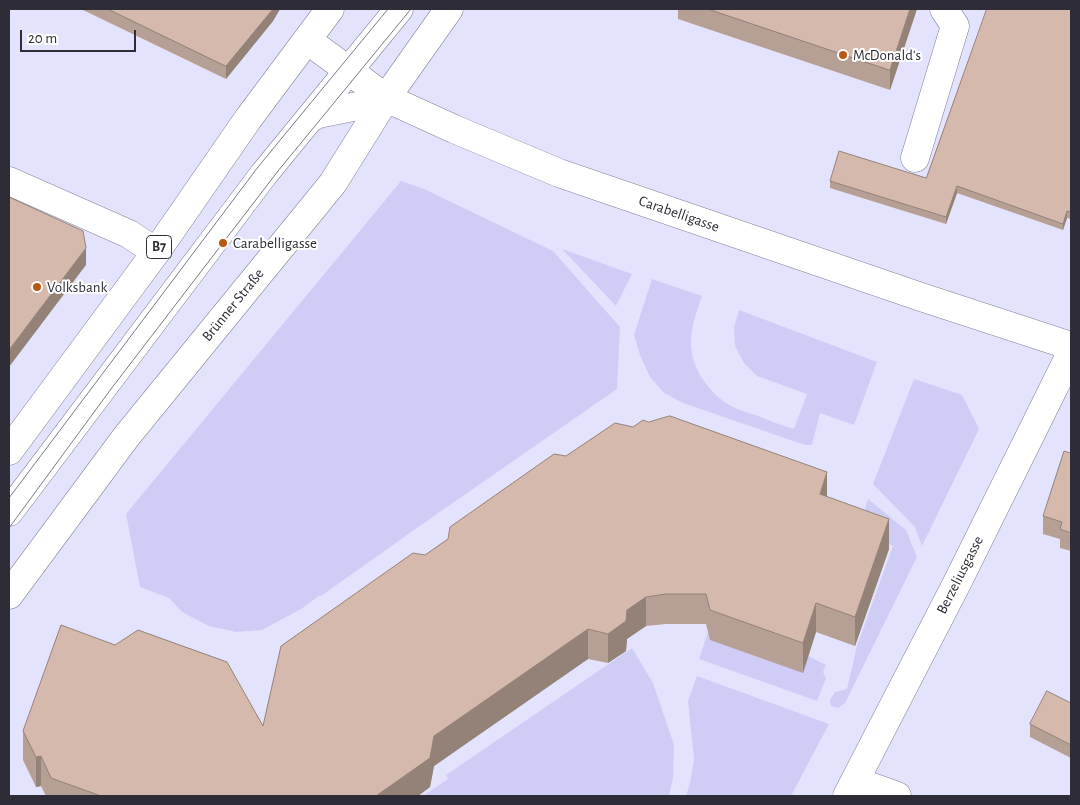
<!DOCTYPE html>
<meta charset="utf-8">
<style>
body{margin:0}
#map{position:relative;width:1080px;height:805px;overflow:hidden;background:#e4e3fe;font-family:"Alegreya Sans",sans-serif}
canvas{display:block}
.frame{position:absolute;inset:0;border:10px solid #2e2d37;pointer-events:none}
.scale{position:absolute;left:20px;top:30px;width:116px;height:22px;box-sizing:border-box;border:2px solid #2e2d37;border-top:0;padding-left:6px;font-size:15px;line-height:18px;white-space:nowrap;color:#2e2d37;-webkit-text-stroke:4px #fff;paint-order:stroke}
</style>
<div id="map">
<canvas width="1080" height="805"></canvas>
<div class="frame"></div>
<div class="scale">20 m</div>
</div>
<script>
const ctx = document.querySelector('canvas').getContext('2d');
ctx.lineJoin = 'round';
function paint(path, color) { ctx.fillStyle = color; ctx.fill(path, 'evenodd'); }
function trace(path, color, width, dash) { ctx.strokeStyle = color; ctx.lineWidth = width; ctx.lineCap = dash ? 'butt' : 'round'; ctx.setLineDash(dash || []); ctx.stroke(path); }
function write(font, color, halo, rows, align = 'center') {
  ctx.font = font + ' "Alegreya Sans",sans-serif'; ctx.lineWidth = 4; ctx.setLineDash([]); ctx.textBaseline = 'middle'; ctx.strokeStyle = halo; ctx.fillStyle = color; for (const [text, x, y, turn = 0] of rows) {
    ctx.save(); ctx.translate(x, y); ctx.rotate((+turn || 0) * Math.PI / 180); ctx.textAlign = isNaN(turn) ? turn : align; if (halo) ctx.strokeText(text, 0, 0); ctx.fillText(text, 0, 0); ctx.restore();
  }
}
const green = new Path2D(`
 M401 181 424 189 553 251 620 327 617 389 424 523 321 596 320 595 301 609 262 630 236 632 209 626 182 612 169 598 140 587 126 514Z
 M562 249 632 274 616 306Z
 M652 279 702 296C697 311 691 326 691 341 690 365 706 389 726 403 735 409 747 412 758 416 770 421 782 425 794 429L807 394 757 376 744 363 735 346 734 327 739 310 877 362 854 425 820 413 812 445H805L683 403 664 393 650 377 640 355 634 335Z
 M914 379 962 395 979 429 922 546 915 527 873 484Z
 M868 499 906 530 917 557 845 703 838 708 831 706 830 700 835 692 847 689 857 646 893 546 859 528Z
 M708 632 808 656 826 665 823 672 826 678 817 701 699 659Z
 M632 648 653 683 674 745 673 778 669 796H423L448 779 446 775Z
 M697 676 829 724 791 796H686L690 783 694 759 688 701Z`);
const minor = new Path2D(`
 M307 40 386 98 454 129 559 173 921 297 1071 346
 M309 119 318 114 368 104 386 98
 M915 158 955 26 944 9
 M9 181 129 234 156 252
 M9 512 264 174 399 9
 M855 781 897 796
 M847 796 957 583 1071 353`);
const major = new Path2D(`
 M9 451 156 252 248 119 330 9
 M9 595 126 437 333 183 386 98 449 9`);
const tram = new Path2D(`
 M9 498 258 167 388 9
 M9 528 111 389 278 171 411 9`);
const wall = new Path2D(`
 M81 9H280L273 21 226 79Z
 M678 9H917L890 90 678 19Z
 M1071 9V219L1067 218 1063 230 957 193 946 224 830 188V181L926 178Z
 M648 422 827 497 889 549 855 646 816 632 803 673 710 640 706 624H666L646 626 627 639 626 651 608 663 588 659 434 766 430 787 418 796H46L41 786 36 787 23 760V731L263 726 425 555 566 456 633 427Z
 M1071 450V551L1060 548V539L1043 534V516Z
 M1071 703V758L1030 737V724Z`);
const shadedWall = new Path2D(`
 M273 9H280L273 21 226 79V66Z
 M910 9H917L890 90V70Z
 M957 186V193L946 224V217Z
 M1067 211V218L1063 230V224Z
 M86 248V265L9 367V350Z
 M827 472V502L820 494Z
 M889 519V549L855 646V617Z
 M646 597V626L627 639 626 651 608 663V634L627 610Z
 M816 603V632L803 673V643Z
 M588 629V659L434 766 430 787 418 796H376L434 736Z
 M41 756V786L36 787V757Z`);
const building = new Path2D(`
 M108 9H273L226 66Z
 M708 9H910L890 70Z
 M987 9H1071V212L1067 211 1063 224 957 186 946 217 830 181 839 151 926 178Z
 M9 197 83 231 86 248 9 350Z
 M670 416 827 472 820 494 889 519 855 617 816 603 803 643 710 610 706 594H666L646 597 627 610 626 621 608 634 588 629 434 736 430 758 376 796H101L51 778 41 756 36 757 23 731 61 625 115 645 138 630 227 662 263 726 281 646 413 553 425 555 448 539 450 527 554 454 566 456 615 423 633 427 643 420 648 422Z
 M1071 450V533L1060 529 1062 522 1043 516 1064 451 1070 453Z
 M1047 691 1071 703V745L1030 724Z`);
const markers = [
 [843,55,5,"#b95815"],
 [223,243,5,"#b95815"],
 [37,287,5,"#b95815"]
];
const shields = [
 [159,247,25]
];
const shieldNames = [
 ["B7",159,247]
];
const poiNames = [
 ["McDonald's",853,55],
 ["Carabelligasse",233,243],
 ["Volksbank",47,287]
];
const streetNames = [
 ["Carabelligasse",679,214,19],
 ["Brünner Straße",233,305,-51],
 ["Berzeliusgasse",960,575,-63]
];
paint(green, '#cfcdf5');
trace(minor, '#828098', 29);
trace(major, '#828098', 29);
trace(minor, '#fff', 28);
trace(major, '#fff', 28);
trace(tram, '#7a798a', 1);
paint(wall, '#b69f94');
paint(shadedWall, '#948278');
paint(building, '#d4b9ac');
trace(building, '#948278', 1);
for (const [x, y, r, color] of markers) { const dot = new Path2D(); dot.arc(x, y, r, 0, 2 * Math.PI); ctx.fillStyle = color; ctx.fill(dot); trace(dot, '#fff', 2); }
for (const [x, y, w] of shields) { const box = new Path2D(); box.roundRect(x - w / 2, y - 11.5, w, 23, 4); ctx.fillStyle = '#fff'; ctx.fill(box); trace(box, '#2e2d37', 1); }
write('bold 14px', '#2e2d37', null, shieldNames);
write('15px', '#2e2d37', '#fff', poiNames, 'left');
write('15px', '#2e2d37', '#fff', streetNames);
</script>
